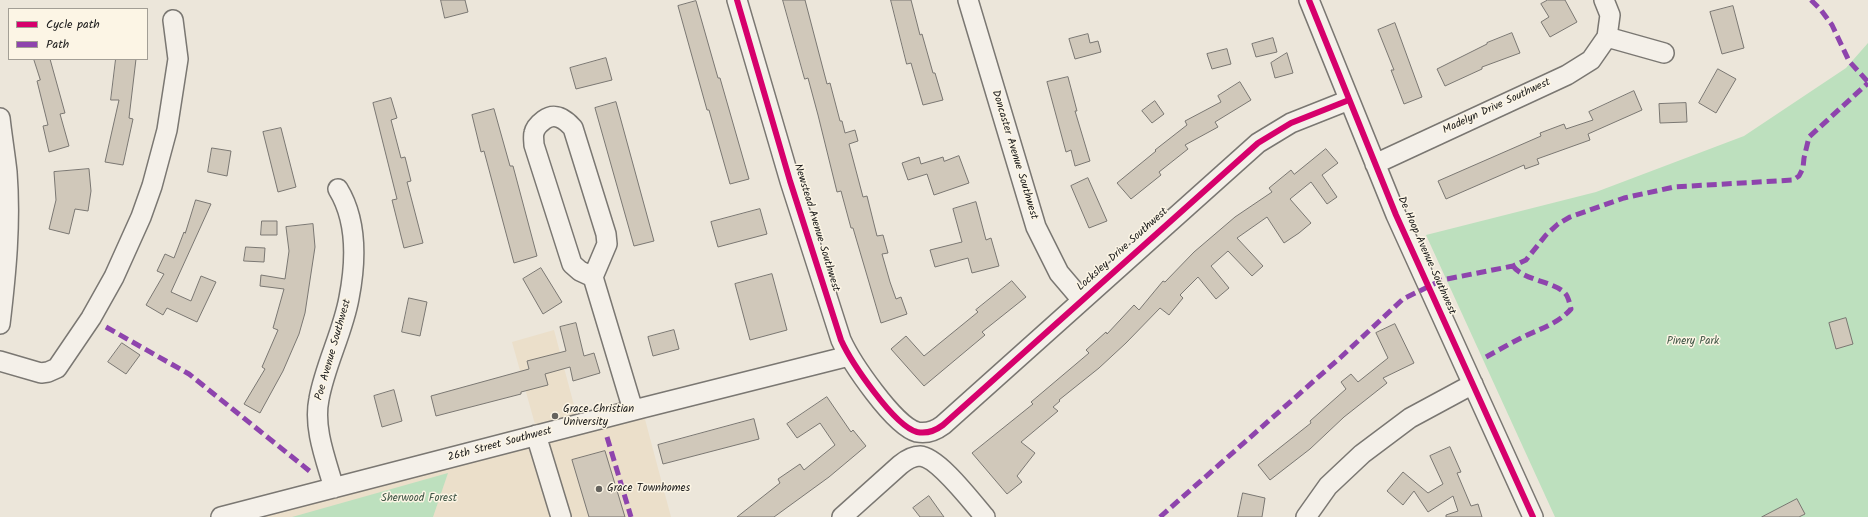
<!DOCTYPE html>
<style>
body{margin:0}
#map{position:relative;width:1868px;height:517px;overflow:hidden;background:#ece6da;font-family:Kalam,sans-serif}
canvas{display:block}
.legend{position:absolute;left:8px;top:8px;width:140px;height:52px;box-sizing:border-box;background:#fcf5e5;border:1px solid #a29e95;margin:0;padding:5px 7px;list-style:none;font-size:12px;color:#1c1c1c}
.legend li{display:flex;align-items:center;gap:8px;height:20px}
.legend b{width:20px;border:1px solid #a29e95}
</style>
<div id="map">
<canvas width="1868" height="517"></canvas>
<ul class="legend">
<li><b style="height:5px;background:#d6006c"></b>Cycle path</li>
<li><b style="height:5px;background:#8e44ad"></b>Path</li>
</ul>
</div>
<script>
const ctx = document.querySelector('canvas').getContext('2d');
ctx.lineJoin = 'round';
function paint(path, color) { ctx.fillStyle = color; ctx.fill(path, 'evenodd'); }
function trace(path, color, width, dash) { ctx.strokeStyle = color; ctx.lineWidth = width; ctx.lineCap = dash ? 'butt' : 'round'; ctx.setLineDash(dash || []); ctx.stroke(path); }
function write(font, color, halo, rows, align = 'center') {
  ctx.font = font + ' Kalam,sans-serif'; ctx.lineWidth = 3; ctx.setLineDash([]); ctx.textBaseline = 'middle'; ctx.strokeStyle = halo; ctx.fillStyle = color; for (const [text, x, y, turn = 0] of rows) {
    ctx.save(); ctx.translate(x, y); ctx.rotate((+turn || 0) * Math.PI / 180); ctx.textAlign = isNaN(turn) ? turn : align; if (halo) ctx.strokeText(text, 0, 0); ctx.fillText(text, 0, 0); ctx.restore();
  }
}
const built = new Path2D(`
 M554 330 579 424 642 408 671 517H221L538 435 512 342Z`);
const green = new Path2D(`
 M1868 43V517H1555L1426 235 1596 192 1744 136 1846 68Z
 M448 473 433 517H292Z`);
const building = new Path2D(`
 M441 0H465L468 12 445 18Z
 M783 0H805L827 84 830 83 840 121H842L845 133 855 130 858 141 849 144 850 148 863 197 867 196 877 236 883 235 888 253 882 254 890 282 896 299 901 297 907 314 881 323 853 228H851L841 191 837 192 818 115 808 78 805 79Z
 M891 0H911L920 35 922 34 933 73H935L943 100 923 105 911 63 907 64Z
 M1548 0H1565L1577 22 1550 37 1541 22 1549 17 1541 4Z
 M696 1 718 78H720L749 179 730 184 709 110H707L678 6Z
 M1733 6 1744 48 1722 54 1710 12Z
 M1395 23 1422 97 1404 104 1391 70H1394L1378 30Z
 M1512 33 1520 53 1482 67V69L1445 86 1437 69 1487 44V43Z
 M1088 34 1090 43 1098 41 1101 52 1075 59 1069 39Z
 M1273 38 1277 52 1256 57 1252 44Z
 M1227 49 1231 64 1212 69 1207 54Z
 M1287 53 1293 73 1275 78 1271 63Z
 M606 58 612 80 576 89 570 68Z
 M34 59H50L65 113 60 114 69 146 49 152 43 126 48 125 37 81 40 80Z
 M116 59H136L129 118 133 119 123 165 105 162 119 100H111Z
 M1718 69 1736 79 1716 113 1699 103Z
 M1068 77 1077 111H1075L1090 161 1075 166 1071 150 1066 152 1047 82Z
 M1240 82 1251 100 1215 122 1218 127 1185 145 1188 149 1159 172 1161 175 1131 199 1117 183 1156 151 1155 150 1187 125 1185 121 1221 102 1218 96Z
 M1634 91 1642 110 1588 134 1590 140 1537 159 1539 164 1525 169 1524 165 1446 199 1438 181 1541 136 1540 133 1564 124 1566 129 1593 120 1589 112Z
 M391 98 397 118 391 120 401 158 405 157 411 181 407 182 423 243 404 248 392 200 397 199 373 103Z
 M1155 101 1164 114 1152 123 1142 111Z
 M616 102 654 241 634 246 595 108Z
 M1686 103 1687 122 1660 123 1659 104Z
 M494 109 510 166H513L537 256 514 263 484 151 481 152 472 115Z
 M281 128 296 187 278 192 263 132Z
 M212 148 231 151 227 176 208 172Z
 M1326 149 1338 163 1322 175 1337 197 1327 204 1311 182 1290 199 1311 223 1299 233 1284 243 1267 217 1237 238 1263 266 1252 276 1228 251 1211 266 1229 288 1216 299 1198 277 1180 295 1183 298 1169 315 1160 308 1126 343 1099 368 1059 400 1060 401 1053 407 1058 411 1021 442 1035 453 1017 476 1022 482 1007 494 972 453 1033 404 1031 402 1089 353 1086 350 1106 332 1107 334 1134 305 1139 310 1163 281 1165 282 1194 252 1235 217 1272 192 1269 188 1291 170 1294 174Z
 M959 156 969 183 934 195 927 174 908 180 902 163 919 157 921 164 943 157 944 161Z
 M89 169 91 191 88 211 75 209 69 234 49 229 56 200 54 172Z
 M1088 178 1107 221 1089 228 1071 186Z
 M196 200 211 204 171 292 191 301 201 276 216 282 197 322 167 308 163 315 146 305 164 274 157 271 165 254 174 258 184 232 185 233Z
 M976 202 986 240 991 238 999 266 972 273 968 258 935 267 930 250 962 242 953 209Z
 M760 209 767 234 718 247 711 222Z
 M262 221H277V235H261Z
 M313 224 315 247 305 313 299 334 283 371 260 413 244 404 265 369 262 367 278 330 273 328 284 289 260 286 261 275 285 279 289 251 286 227Z
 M246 247 265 248 264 262 244 261Z
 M541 268 562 302 543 314 523 279Z
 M772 274 787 330 750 340 735 284Z
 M1012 281 1026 297 982 332 985 335 924 386 891 349 906 336 924 356 978 312 976 310Z
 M409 298 427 302 420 336 402 332Z
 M1846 318 1853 344 1836 349 1829 323Z
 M576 323 584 356 594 353 600 373 573 381 570 367 545 374 548 385 521 392V394L436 416 431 396 529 369 527 361 566 351 560 327Z
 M1395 324 1414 363 1383 378 1387 383 1344 417 1310 449 1270 480 1258 465 1311 423 1310 421 1346 389 1341 382 1351 374 1358 382 1388 358 1376 333Z
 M674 330 679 349 653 356 648 337Z
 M122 343 140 355 126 374 108 362Z
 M394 390 402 421 382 427 374 396Z
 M827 397 851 432 853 430 866 446 829 477 774 517H737L780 483 778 479 800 464 804 470 835 445 820 423 797 438 787 424Z
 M754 419 759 439 663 464 658 445Z
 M1450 447 1461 472 1457 473 1471 506 1478 504 1482 517H1446V515L1458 511 1453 496 1428 512 1414 491 1403 505 1387 491 1403 472 1428 493 1443 484 1430 456Z
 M605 451 625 517H589L572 460Z
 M1243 493 1265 498 1262 517H1238Z
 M929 496 944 517H920L913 508Z
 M1797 499 1805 514 1799 517H1762Z`);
const minor = new Path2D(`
 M737 0 790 181 841 340C851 362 894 426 917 432 927 434 935 431 943 425L1258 143 1291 123 1349 100
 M968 0 1036 227 1059 273 1082 300
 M1309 0 1396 215 1533 517
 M1607 37 1664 53
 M0 118C2 136 5 154 7 172 11 223 6 274 0 324
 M1375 164 1567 75 1591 60 1607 37 1610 15 1604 0
 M593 277 580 271 572 264 534 145C534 142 533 136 534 133 535 128 540 123 544 120 555 112 565 119 573 128L606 234 607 244 593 277 633 410
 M0 361 41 373 48 372 57 368 91 318 114 277 141 217 152 186 167 130 178 59 173 20
 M536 435 561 517
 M334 488C326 460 313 428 319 399 325 365 343 332 349 298 356 262 357 220 338 189
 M221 517 642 408 849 356
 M842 517 900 465C906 460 912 456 920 456 938 457 972 502 985 517
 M1306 517 1328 486 1362 454 1410 418 1473 384`);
const quiet = new Path2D(`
 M1811 0 1821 10 1832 25 1849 61 1868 82
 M106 327 189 374 312 473
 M1486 357C1497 351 1509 344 1521 338 1539 329 1558 324 1571 309 1570 305 1569 300 1567 296 1560 282 1523 281 1513 266
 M607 437 631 517
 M1160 517 1341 357 1403 299 1442 280 1513 266 1526 260 1546 235 1558 224 1570 217 1624 198 1674 187 1793 180 1799 176 1803 168 1804 158 1809 137 1868 83`);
const cycleway = new Path2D(`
 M737 0 790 181 841 340C851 362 894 426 917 432 927 434 935 431 943 425L1258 143 1291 123 1349 100
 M1309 0 1396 215 1533 517`);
const markers = [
 [555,416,4,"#65635e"],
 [599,489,4,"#65635e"]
];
const streetNames = [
 ["Madelyn Drive Southwest",1497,107,-25],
 ["Doncaster Avenue Southwest",1014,155,73],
 ["Newstead Avenue Southwest",816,228,73],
 ["Locksley Drive Southwest",1123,250,-42],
 ["De Hoop Avenue Southwest",1426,256,66],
 ["Poe Avenue Southwest",334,350,-74],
 ["26th Street Southwest",500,445,-15]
];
const parkNames = [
 ["Pinery Park",1693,342],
 ["Sherwood Forest",419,499]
];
const poiNames = [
 ["Grace Christian",563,410],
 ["University",563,423],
 ["Grace Townhomes",607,489]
];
paint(built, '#ebdfca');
paint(green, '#bde0be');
paint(building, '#d0c8ba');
trace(building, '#7a7772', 1);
trace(minor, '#7a7772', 22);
trace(minor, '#f4f0e9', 19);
trace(quiet, '#8e44ad', 5, [10, 5]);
trace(cycleway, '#d6006c', 6);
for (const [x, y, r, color] of markers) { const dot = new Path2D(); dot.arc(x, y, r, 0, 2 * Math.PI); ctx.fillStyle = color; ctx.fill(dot); trace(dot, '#fcf5e5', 1.5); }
write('11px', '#1c1c1c', '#fcf5e5', streetNames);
write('11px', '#415646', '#fcf5e5', parkNames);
write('11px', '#1c1c1c', '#fcf5e5', poiNames, 'left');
</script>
